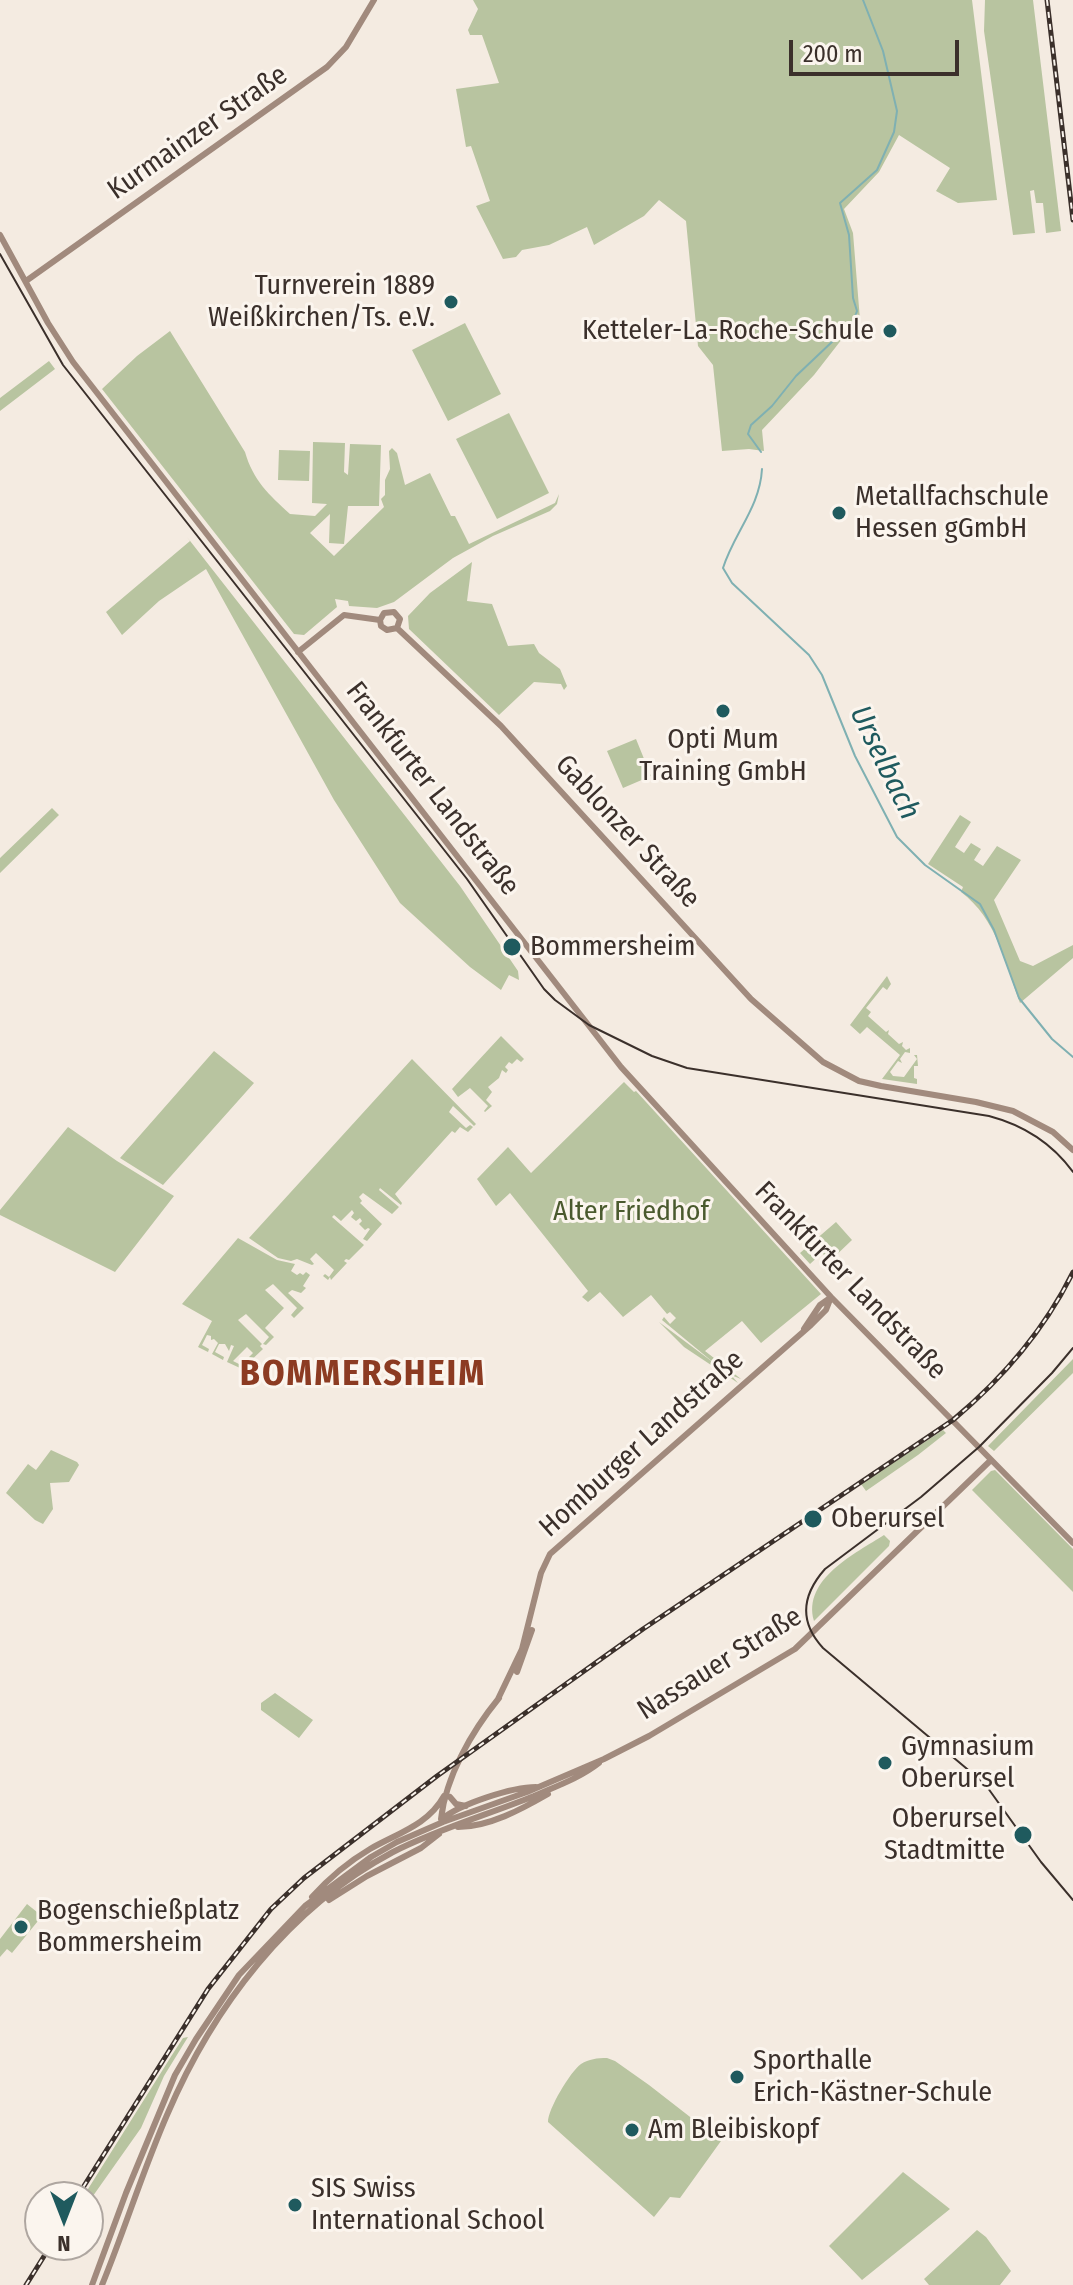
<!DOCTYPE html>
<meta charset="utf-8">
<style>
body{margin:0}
#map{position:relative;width:1073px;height:2285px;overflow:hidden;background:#f4ebe1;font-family:"Fira Sans Condensed",sans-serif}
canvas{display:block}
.north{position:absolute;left:24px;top:2181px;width:80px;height:80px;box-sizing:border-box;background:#fbf5ee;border:2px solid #aea6a0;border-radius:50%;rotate:180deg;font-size:22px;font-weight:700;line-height:32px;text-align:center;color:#3b302b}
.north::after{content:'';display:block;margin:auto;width:28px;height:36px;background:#1f5a5e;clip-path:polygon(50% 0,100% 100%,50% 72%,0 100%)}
.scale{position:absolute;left:789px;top:40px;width:170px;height:36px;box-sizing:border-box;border:4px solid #3b302b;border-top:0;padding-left:10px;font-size:24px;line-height:28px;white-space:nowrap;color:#3b302b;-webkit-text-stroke:6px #fbf5ee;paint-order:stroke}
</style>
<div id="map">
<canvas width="1073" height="2285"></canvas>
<div class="north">N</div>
<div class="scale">200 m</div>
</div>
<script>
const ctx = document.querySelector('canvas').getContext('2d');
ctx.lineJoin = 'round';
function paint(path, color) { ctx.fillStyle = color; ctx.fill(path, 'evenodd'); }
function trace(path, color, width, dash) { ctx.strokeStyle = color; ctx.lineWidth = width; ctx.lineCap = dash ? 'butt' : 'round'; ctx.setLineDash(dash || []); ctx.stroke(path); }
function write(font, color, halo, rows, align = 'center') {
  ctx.font = font + ' "Fira Sans Condensed",sans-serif'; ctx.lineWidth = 6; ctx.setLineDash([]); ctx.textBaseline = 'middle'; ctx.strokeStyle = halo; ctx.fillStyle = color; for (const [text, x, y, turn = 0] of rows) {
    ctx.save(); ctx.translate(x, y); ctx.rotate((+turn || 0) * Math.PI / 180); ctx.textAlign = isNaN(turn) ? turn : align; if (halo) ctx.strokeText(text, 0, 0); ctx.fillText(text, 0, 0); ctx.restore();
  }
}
const green = new Path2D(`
 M473 0H972L997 200 958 203 936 191 950 168 899 135 879 172 844 209 853 233 860 320 849 330 814 375 762 430 764 451 749 449 722 451 713 365 698 346 686 221 659 200 644 216 594 245 587 227 549 245 522 250 516 257 503 259 476 206 490 201 471 146 466 147 456 89 499 83 482 35H470L468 30 478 9Z
 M985 0H1033L1061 231 1046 233 1043 203H1036L1034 190 1030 191 1035 233 1013 235 984 31Z
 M465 323 501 394 448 421 412 350Z
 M170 331 245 452C253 480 269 495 290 514L315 516 327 504 312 503 313 442 345 443 344 472 348 475 350 444 381 445 379 506H348L344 544 329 543 330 514 310 533 334 556 384 507 381 499 385 495V480L390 469 389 451 392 448 397 453 405 485 430 473 451 516H455L469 544 555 503 559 494 557 504 550 511 493 536 453 558 394 602 377 608 349 606 348 601 335 599 337 607 304 635 294 634 102 389 137 356Z
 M49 361 55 369 0 411V398Z
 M509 413 549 493 497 519 456 439Z
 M279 450 310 451 309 481 278 480Z
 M187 537 460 886 518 971 519 980 509 975 501 990 470 967 400 903 334 800 206 569 159 601 122 635 106 612 190 541Z
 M472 562 467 601 492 604 508 646 534 644 539 653 560 669 567 686 564 690 561 684 534 682 499 715 409 629 408 616 430 593Z
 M636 739 651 776 623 788 607 751Z
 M52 808 59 815 0 873V858Z
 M960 815 971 822 955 847 964 853 971 843 981 849 974 860 983 866 997 846 1021 860 994 900 1020 961 1033 966 1073 945V958L1020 1003C1005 963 997 919 961 892L963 887 928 864Z
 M887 976 891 984 887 990 883 987 866 1008 871 1012 868 1016 886 1032 889 1030 888 1034 899 1044 903 1042 902 1046 906 1050 910 1048V1053L905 1052 900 1059 902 1063 898 1061 890 1072 893 1076 904 1077 917 1059 914 1055H917L918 1066H914V1078L917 1079V1084L882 1079 900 1055 867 1027 860 1034 850 1025Z
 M501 1036 524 1059 521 1062 517 1059 512 1064 509 1062 505 1067 508 1070 506 1073 502 1070 499 1078 488 1087 492 1092 486 1100 492 1106 485 1112 484 1111 488 1106 470 1088 458 1097 452 1089Z
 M214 1051 254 1083 163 1185 120 1158Z
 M412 1059 476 1124 474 1126 471 1123 453 1106 449 1112 466 1128 470 1125 473 1127 468 1132 460 1127 455 1133 452 1131 395 1194 402 1203 401 1205 380 1188 379 1190 399 1207 392 1214 363 1193 359 1197 362 1201 360 1203 382 1224 367 1241 363 1239 370 1229 368 1228 365 1230 359 1224 362 1221 360 1218 356 1221 351 1217 354 1213 352 1210 341 1221 334 1215 332 1217 364 1245 349 1260 346 1259 344 1261 347 1263 331 1280 330 1277 328 1280 323 1276 325 1274 329 1277 334 1270 316 1253 310 1259 314 1264 312 1265 297 1259 291 1261 278 1258 249 1238Z
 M624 1082 634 1092 636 1091 821 1294 761 1343 742 1321 705 1351 741 1379 731 1375 738 1383 684 1347 659 1322 714 1363 662 1320 664 1317 670 1324 676 1318 670 1312 667 1314 651 1295 623 1317 600 1292 588 1302 582 1297 588 1291 510 1193 496 1206 477 1179 508 1147 531 1173Z
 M68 1127 117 1161 174 1196 115 1272 0 1215V1210Z
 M836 1222 852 1240 830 1261 822 1253 810 1264 800 1253Z
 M238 1238 277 1260 295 1264 291 1271 297 1275 300 1273 303 1275 306 1272 310 1275 303 1286 306 1288 301 1293 292 1290 288 1293 304 1308 294 1318 291 1315 297 1308 273 1284 265 1290 284 1308 265 1328 274 1337 266 1345 263 1344 269 1337 246 1314 238 1320 262 1344 260 1346 263 1349 243 1368 241 1365 253 1353 247 1347 233 1361 239 1364 240 1368 227 1362 234 1346 231 1345 229 1351 225 1344H219L215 1352 224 1357 223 1360 212 1354 218 1343 214 1339 211 1340V1336L207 1335 202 1345 209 1349 208 1352 198 1347 212 1321 182 1304Z
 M1073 1359V1373L994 1451 988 1446Z
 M943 1430 946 1433 918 1455 866 1491 861 1484Z
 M51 1450 77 1462 79 1465 69 1482 50 1483 53 1509 43 1524 35 1520 6 1493 28 1464 36 1470Z
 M995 1470 1073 1549V1592L972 1490 991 1471Z
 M884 1535 890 1541 889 1546 814 1621C802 1579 856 1553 884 1535Z
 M275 1693 313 1720 299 1738 261 1710V1703Z
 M27 1904 42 1916 12 1953 7 1949 0 1957V1939Z
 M188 2037 164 2076 141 2128 88 2203V2197H83L172 2055 183 2038Z
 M607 2058 615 2061 649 2085 721 2141 680 2198 670 2197 654 2217 548 2122C548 2109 570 2072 581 2064 589 2059 597 2058 607 2058Z
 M903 2172 950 2209 862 2280 829 2246Z
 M977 2230 986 2237 1011 2271 1000 2285H929L924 2279Z`);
const stream = new Path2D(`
 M761 452 748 434 751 425 772 406 796 376 853 322 857 311 853 298 849 235 840 203 877 170 894 132 897 111 883 51 863 0
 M762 469C760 507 734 533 723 568L732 583 809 655 822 675 855 756 897 837 925 865 980 904 994 930 1019 998 1052 1039 1073 1057`);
const secondary = new Path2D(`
 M0 235 48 323 73 362 621 1067 831 1297 1073 1543
 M26 281 327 67 346 47 374 0
 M380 620 384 613 394 612 400 619 397 628
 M380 620 381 626 387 630 397 628
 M397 628 501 726 751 999 823 1062 859 1081 881 1086 976 1102 1013 1111 1053 1132 1073 1150
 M298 652 344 615 380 620
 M804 1329 820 1305 830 1298
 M517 1672 532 1630
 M498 1699 522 1649 541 1573 550 1554 811 1325 826 1310 831 1297
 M450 1797 456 1804 466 1806
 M441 1819C446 1776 472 1731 499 1698
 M442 1819C460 1804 512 1787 536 1787
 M458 1827C489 1827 522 1809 548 1794
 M312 1897C329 1878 348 1862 370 1849 398 1833 428 1825 444 1796
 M329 1900 367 1876 421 1848 439 1834
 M92 2285 126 2193 175 2075 196 2039 239 1975 305 1906 371 1857 397 1842 443 1822 527 1792 604 1759 649 1736 795 1649 991 1460
 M102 2285C125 2229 143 2170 167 2115 213 2007 288 1908 393 1852 438 1829 487 1815 534 1796 557 1786 580 1778 599 1763`);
const tram = new Path2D(`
 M0 254 63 365 467 879 544 989 555 1000 589 1025 652 1056 687 1068 989 1116C1023 1125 1052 1143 1073 1172
 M1073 1348 1052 1373 979 1447 921 1497 825 1569C802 1595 799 1622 823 1648L985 1784 1041 1862 1073 1900`);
const rail = new Path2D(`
 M1047 0 1073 220
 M77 2197 208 1989 271 1909 304 1878 437 1776 643 1629 953 1420C1002 1379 1045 1329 1073 1272
 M26 2285 51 2245`);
const markers = [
 [451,302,8,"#1f5a5e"],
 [890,331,8,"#1f5a5e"],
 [839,513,8,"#1f5a5e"],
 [723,711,8,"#1f5a5e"],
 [512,947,10,"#1f5a5e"],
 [813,1519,10,"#1f5a5e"],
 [885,1763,8,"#1f5a5e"],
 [1023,1835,10,"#1f5a5e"],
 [21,1927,8,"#1f5a5e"],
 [737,2077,8,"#1f5a5e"],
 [632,2130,8,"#1f5a5e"],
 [295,2205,8,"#1f5a5e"]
];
const streetNames = [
 ["Kurmainzer Straße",198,133,-35],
 ["Frankfurter Landstraße",432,789,52],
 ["Gablonzer Straße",627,832,47],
 ["Frankfurter Landstraße",850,1281,46],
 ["Homburger Landstraße",642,1444,-42],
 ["Nassauer Straße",720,1664,-32]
];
const poiNames = [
 ["Turnverein 1889",435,286,"right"],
 ["Weißkirchen/Ts. e.V.",435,318,"right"],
 ["Ketteler-La-Roche-Schule",874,331,"right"],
 ["Metallfachschule",855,497],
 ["Hessen gGmbH",855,529],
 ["Opti Mum",723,740,"center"],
 ["Training GmbH",723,772,"center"],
 ["Bommersheim",530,947],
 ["Oberursel",831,1519],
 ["Gymnasium",901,1747],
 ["Oberursel",901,1779],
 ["Oberursel",1005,1819,"right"],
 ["Stadtmitte",1005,1851,"right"],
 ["Bogenschießplatz",37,1911],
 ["Bommersheim",37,1943],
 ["Sporthalle",753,2061],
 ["Erich-Kästner-Schule",753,2093],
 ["Am Bleibiskopf",648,2130],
 ["SIS Swiss",311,2189],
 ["International School",311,2221]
];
const parkNames = [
 ["Alter Friedhof",631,1212]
];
const waterNames = [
 ["Urselbach",884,763,64]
];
const districtNames = [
 ["BOMMERSHEIM",363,1375]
];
paint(green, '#b8c4a0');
trace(stream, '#7fb0b2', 2);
trace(secondary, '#a18a7d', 6);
trace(tram, '#3b302b', 2);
trace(rail, '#3b302b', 5);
trace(rail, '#fbf5ee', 2, [6]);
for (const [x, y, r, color] of markers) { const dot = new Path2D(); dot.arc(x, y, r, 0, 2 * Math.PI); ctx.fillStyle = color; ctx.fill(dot); trace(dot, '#fbf5ee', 3); }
write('28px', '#3b302b', '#fbf5ee', streetNames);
write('28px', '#3b302b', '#fbf5ee', poiNames, 'left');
write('28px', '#4a5a2e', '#fbf5ee', parkNames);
write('italic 30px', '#1f5a5e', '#fbf5ee', waterNames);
ctx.letterSpacing = '2px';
write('bold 36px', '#8c3b22', '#fbf5ee', districtNames);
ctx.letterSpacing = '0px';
</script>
